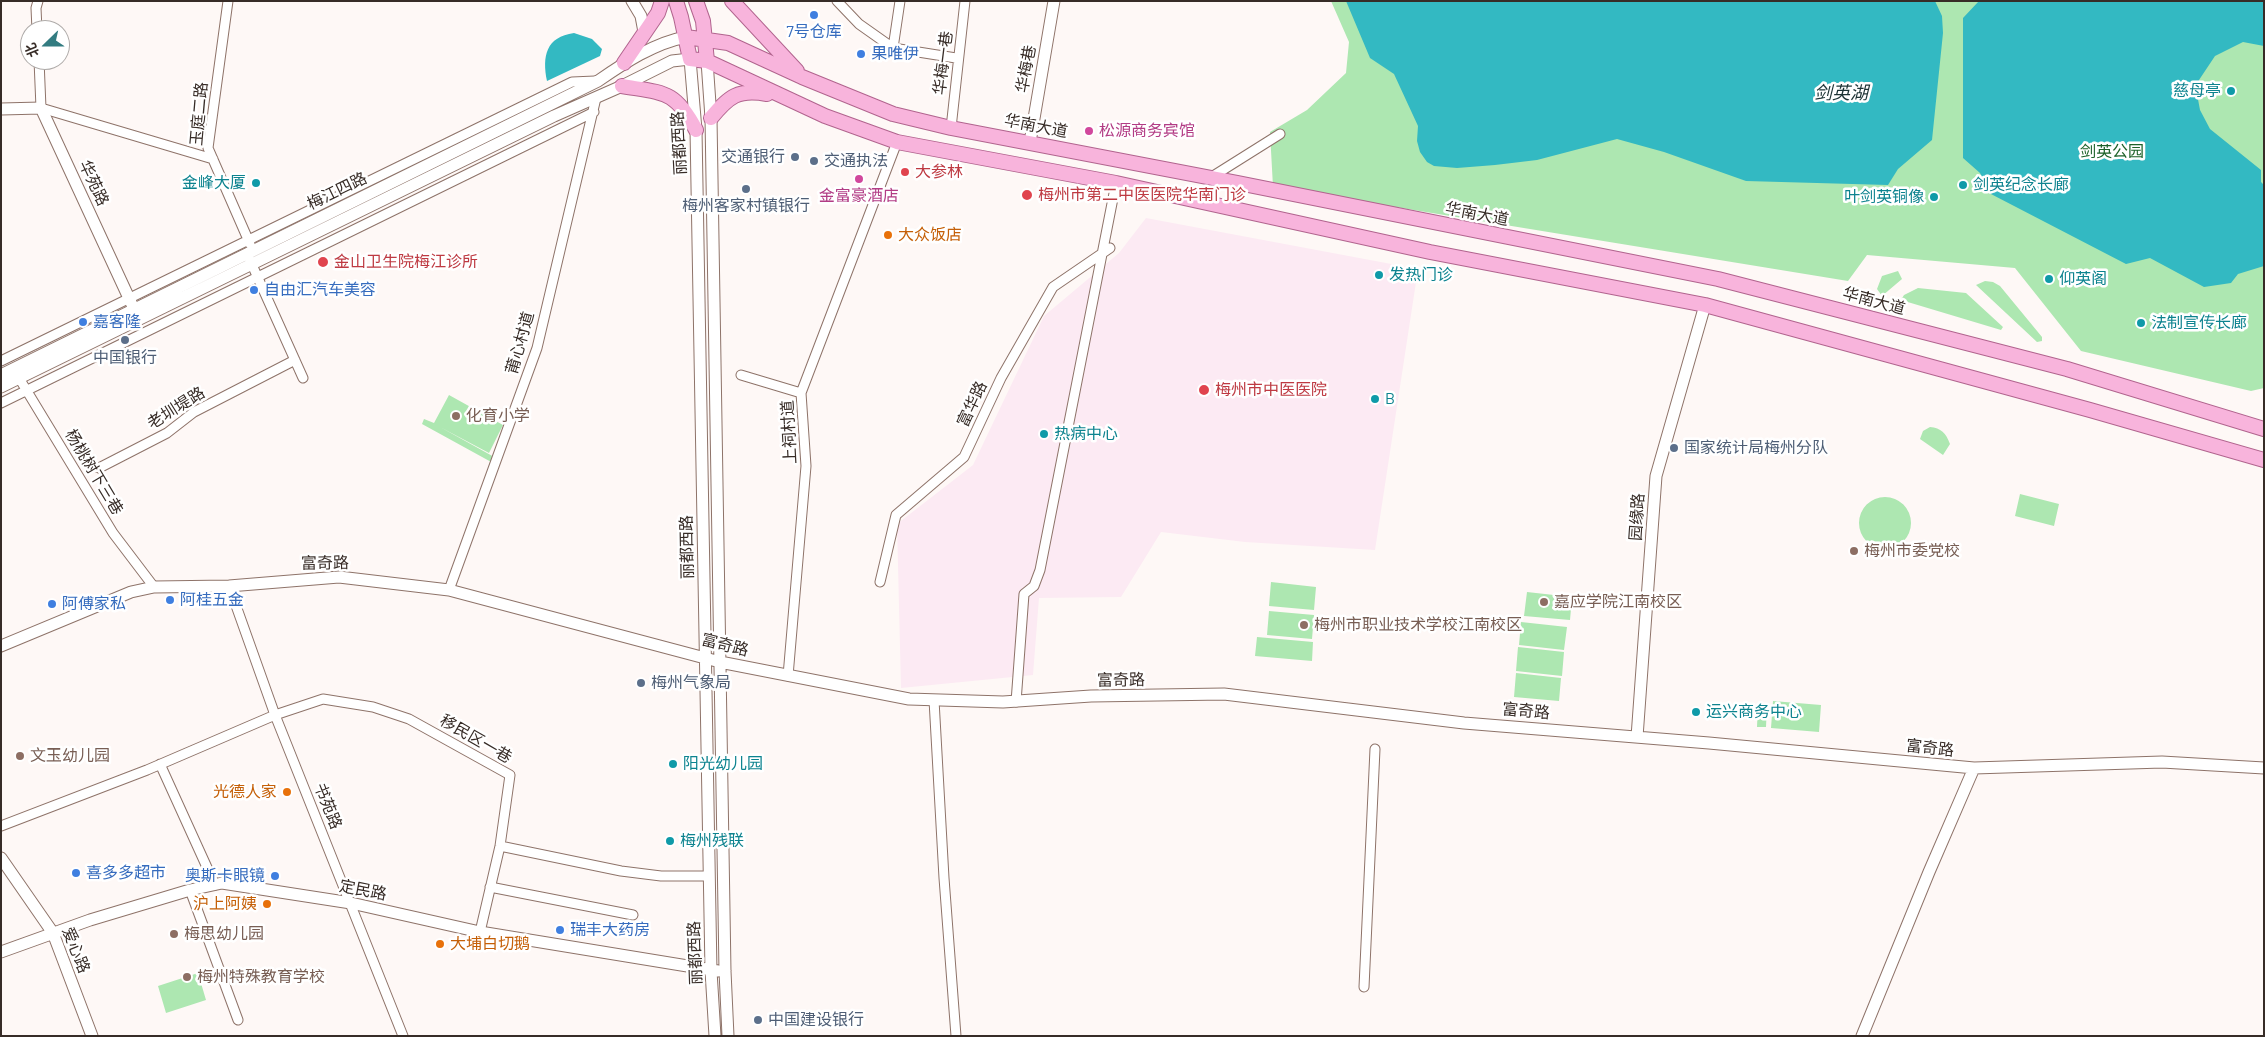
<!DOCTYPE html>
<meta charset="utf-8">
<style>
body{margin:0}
#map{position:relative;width:2265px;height:1037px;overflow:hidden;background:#fef8f6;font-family:Barlow,"Noto Sans SC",sans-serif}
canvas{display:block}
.frame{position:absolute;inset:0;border:2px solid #372c27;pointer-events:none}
.north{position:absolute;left:20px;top:20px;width:50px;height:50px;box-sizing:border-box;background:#fff;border:1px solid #afaba9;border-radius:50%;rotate:248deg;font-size:14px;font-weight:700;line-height:20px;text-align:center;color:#372c27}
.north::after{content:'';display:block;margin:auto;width:18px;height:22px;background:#337c81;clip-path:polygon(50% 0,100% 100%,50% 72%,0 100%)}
</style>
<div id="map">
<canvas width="2265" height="1037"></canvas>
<div class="frame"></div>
<div class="north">北</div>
</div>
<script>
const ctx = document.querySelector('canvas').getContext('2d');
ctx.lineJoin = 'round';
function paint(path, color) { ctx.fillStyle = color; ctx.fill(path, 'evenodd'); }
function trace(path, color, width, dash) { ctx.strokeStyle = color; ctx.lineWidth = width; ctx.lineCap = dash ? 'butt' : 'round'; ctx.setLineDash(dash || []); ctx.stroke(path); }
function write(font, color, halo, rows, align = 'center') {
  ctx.font = font + ' Barlow,"Noto Sans SC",sans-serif'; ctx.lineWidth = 5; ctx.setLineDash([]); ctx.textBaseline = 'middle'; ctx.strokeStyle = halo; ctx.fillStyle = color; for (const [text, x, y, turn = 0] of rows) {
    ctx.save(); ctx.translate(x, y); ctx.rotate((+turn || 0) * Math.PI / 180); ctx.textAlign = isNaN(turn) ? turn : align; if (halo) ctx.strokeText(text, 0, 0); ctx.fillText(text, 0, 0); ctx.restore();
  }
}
const medical = new Path2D(`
 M1146 218 1418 269 1375 550 1245 542 1161 532 1121 597 1039 598 1033 675 901 688 897 524 973 465 1044 316 1119 253Z`);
const green = new Path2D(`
 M1331 1H2264V388L2251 391 2081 351 2015 268 1867 255 1848 281 1273 187 1270 132 1307 110 1346 73 1349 42Z
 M1898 271 1902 279 1882 296 1877 289 1882 276Z
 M1985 281 1993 282 2000 286 2042 337V341L2037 342 1976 285Z
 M1918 288 1966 293 2003 327 2001 330 1901 300 1904 295Z
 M449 395 503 425 489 453 440 427 496 458 493 463 422 424 424 419 434 423Z
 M1930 427C1941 428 1946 433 1950 444L1943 455 1920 439 1923 431Z
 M2020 494 2059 504 2054 526 2015 516Z
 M1859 523a26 26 0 1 1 52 0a26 26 0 1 1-52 0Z
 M1271 582 1316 587 1314 610 1269 606Z
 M1527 592 1572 597 1570 620 1524 616Z
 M1269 611 1314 615 1312 639 1267 635Z
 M1521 622 1567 627 1564 650 1519 645Z
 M1257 637 1313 642 1312 661 1255 656Z
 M1518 647 1564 652 1562 676 1516 671Z
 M1516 673 1561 678 1559 701 1514 697Z
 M1773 701 1821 705 1819 732 1771 728Z
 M1758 704H1767L1766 727H1757Z
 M198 973 206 1000 166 1013 158 986Z`);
const water = new Path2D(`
 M1346 1H1935L1942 16 1943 33 1932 140 1898 169 1888 185 1746 181 1664 152 1617 139 1537 160 1495 165 1457 168 1434 166 1427 162 1420 152 1417 141 1418 126 1394 74 1370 58Z
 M1979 1H2264V46L2243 42 2215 56 2199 80 2197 94 2200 110 2210 129 2261 170V182L2264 185V266L2238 274 2231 283 2204 287 2150 258 2126 264 1989 193 1980 173 1963 158V18Z
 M574 33 592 39 602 49 600 56 547 81C542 56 546 37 574 33Z`);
const street = new Path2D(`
 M228 1 208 148 250 244
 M837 1 859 24 893 48 956 58
 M37 30 36 8 38 1
 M893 48 900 1
 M39 60 41 108 213 159
 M951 128 965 1
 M1210 178 1280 134
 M249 258 303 378
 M1 361 572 82 595 81
 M16 373 113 533 154 587
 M741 375 801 393
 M1 403 594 112
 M99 468 167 433 194 412 295 360
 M880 582 896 515 964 457 1001 378 1053 287 1110 248
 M229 586 275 715 403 1036
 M449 590 537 348 596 98
 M788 676 806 466 801 393 897 142
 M934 700 944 878 956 1036
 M1016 702 1024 594 1034 586 1040 570 1116 183
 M160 764 215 885
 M1 826 147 770 275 715 323 699 373 707 409 719 510 775 500 846 480 932
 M500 846 621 871 661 876H709
 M490 887 633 915
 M190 890 238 1020
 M1364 987 1375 749`);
const secondary = new Path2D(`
 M632 1 641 16 644 32
 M707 61 711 118 725 971 728 1036
 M1 109 41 108 134 309
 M1030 142 1054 1
 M1 375 598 81C624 63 654 43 686 37
 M1 387 554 116 622 86 672 61 690 59 696 130 711 971 715 1036
 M1 646 131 592 154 587 229 586 339 577 449 590 720 662 909 699 1003 702 1091 696 1224 694 1464 723 1709 743 1974 768 2162 762 2264 768
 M1637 737 1656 476 1705 305
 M1 858 53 933 92 1036
 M1 952 90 920 190 890 222 883 351 903 480 932 718 971
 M1862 1036 1929 872 1974 768`);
const primary = new Path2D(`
 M676 1 681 17 690 59 707 61 825 116 897 142 1116 183 1430 252 1705 305 2090 410 2264 460
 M696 1 703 21 707 61
 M732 1 797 71
 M686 37 728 43 802 77 893 114 951 128 1238 183 1718 279 2067 369 2264 429
 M624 63 658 13 662 1
 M622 86C664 93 675 90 696 130
 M711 118C729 96 738 89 767 94`);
const markers = [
 [814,15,5,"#3f7fe0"],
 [861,54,5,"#3f7fe0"],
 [2231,91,5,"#0f9aa8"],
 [1089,131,5,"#d1479c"],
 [795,157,5,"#5c6f8a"],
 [814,161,5,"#5c6f8a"],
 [905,172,5,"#e0444e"],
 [859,179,5,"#d1479c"],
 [256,183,5,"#0f9aa8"],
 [1963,185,5,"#0f9aa8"],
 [746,189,5,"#5c6f8a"],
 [1027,195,6,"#e0444e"],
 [1934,197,5,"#0f9aa8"],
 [888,235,5,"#e8710a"],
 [323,262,6,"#e0444e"],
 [1379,275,5,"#0f9aa8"],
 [2049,279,5,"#0f9aa8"],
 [254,290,5,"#3f7fe0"],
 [83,322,5,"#3f7fe0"],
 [2141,323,5,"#0f9aa8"],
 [125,340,5,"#5c6f8a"],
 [1204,390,6,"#e0444e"],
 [1375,399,5,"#0f9aa8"],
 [456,416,5,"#8d6e63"],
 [1044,434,5,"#0f9aa8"],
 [1674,448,5,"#5c6f8a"],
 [1854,551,5,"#8d6e63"],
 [170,600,5,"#3f7fe0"],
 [1544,602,5,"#8d6e63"],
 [52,604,5,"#3f7fe0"],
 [1304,625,5,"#8d6e63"],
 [641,683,5,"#5c6f8a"],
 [1696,712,5,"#0f9aa8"],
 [20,756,5,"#8d6e63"],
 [673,764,5,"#0f9aa8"],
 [287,792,5,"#e8710a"],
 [670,841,5,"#0f9aa8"],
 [76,873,5,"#3f7fe0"],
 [275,876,5,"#3f7fe0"],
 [267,904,5,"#e8710a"],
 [560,930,5,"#3f7fe0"],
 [174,934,5,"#8d6e63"],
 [440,944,5,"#e8710a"],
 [187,977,5,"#8d6e63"],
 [758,1020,5,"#5c6f8a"]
];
const shopNames = [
 ["7号仓库",814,32,"center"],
 ["果唯伊",871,54],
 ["自由汇汽车美容",264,290],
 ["嘉客隆",93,322],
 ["阿桂五金",180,600],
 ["阿傅家私",62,604],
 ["喜多多超市",86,873],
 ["奥斯卡眼镜",265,876,"right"],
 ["瑞丰大药房",570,930]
];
const streetNames = [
 ["华梅一巷",943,63,-83],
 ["华梅巷",1026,69,-80],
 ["玉庭二路",199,114,-85],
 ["华南大道",1036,126,11],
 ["丽都西路",679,143,-93],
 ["华苑路",94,183,65],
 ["梅江四路",337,191,-26],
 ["华南大道",1477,214,11],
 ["华南大道",1874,301,15],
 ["莆心村道",520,343,-74],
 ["富华路",972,404,-65],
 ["老圳堤路",176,408,-32],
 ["上祠村道",789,432,-93],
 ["杨桃树下三巷",94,472,59],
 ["园缘路",1637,517,-86],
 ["丽都西路",687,547,-91],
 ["富奇路",325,563,-1],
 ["富奇路",725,645,14],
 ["富奇路",1121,680,-1],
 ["富奇路",1526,711,5],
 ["移民区一巷",476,739,30],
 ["富奇路",1930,748,6],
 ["书苑路",328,806,68],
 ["定民路",363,890,11],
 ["爱心路",76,950,68],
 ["丽都西路",695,953,-92]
];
const cultureNames = [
 ["慈母亭",2221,91,"right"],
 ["金峰大厦",246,183,"right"],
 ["剑英纪念长廊",1973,185],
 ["叶剑英铜像",1924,197,"right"],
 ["发热门诊",1389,275],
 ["仰英阁",2059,279],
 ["法制宣传长廊",2151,323],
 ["B",1385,399],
 ["热病中心",1054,434],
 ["运兴商务中心",1706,712],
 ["阳光幼儿园",683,764],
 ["梅州残联",680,841]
];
const hotelNames = [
 ["松源商务宾馆",1099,131],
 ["金富豪酒店",859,196,"center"]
];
const parkNames = [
 ["剑英公园",2112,152]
];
const serviceNames = [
 ["交通银行",785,157,"right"],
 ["交通执法",824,161],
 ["梅州客家村镇银行",746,206,"center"],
 ["中国银行",125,358,"center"],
 ["国家统计局梅州分队",1684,448],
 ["梅州气象局",651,683],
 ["中国建设银行",768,1020]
];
const healthNames = [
 ["大参林",915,172],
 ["梅州市第二中医医院华南门诊",1038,195],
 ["金山卫生院梅江诊所",334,262],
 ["梅州市中医医院",1215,390]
];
const foodNames = [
 ["大众饭店",898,235],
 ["光德人家",277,792,"right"],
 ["沪上阿姨",257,904,"right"],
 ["大埔白切鹅",450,944]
];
const educationNames = [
 ["化育小学",466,416],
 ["梅州市委党校",1864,551],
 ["嘉应学院江南校区",1554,602],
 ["梅州市职业技术学校江南校区",1314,625],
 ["文玉幼儿园",30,756],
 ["梅思幼儿园",184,934],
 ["梅州特殊教育学校",197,977]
];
const waterNames = [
 ["剑英湖",1841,93]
];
paint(medical, '#fceaf3');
paint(green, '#ade7b1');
paint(water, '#33b9c2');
trace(street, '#8e7369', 11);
trace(secondary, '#8e7369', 13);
trace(primary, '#b1648e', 16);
trace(street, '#fff', 9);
trace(secondary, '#fff', 11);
trace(primary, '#f8b4dc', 14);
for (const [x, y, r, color] of markers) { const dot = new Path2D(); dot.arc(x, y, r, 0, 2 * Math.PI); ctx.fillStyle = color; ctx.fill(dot); trace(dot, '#fff', 2); }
write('16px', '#366cbe', '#fff', shopNames, 'left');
write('16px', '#372c27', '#fff', streetNames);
write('16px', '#0d838f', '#fff', cultureNames, 'left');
write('16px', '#b23c85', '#fff', hotelNames, 'left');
write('16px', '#1d6229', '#fff', parkNames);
write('16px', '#4e5e75', '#fff', serviceNames, 'left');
write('16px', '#be3a42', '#fff', healthNames, 'left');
write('16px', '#c56008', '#fff', foodNames, 'left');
write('16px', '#785e54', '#fff', educationNames, 'left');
write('italic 18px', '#1c3234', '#fff', waterNames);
</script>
